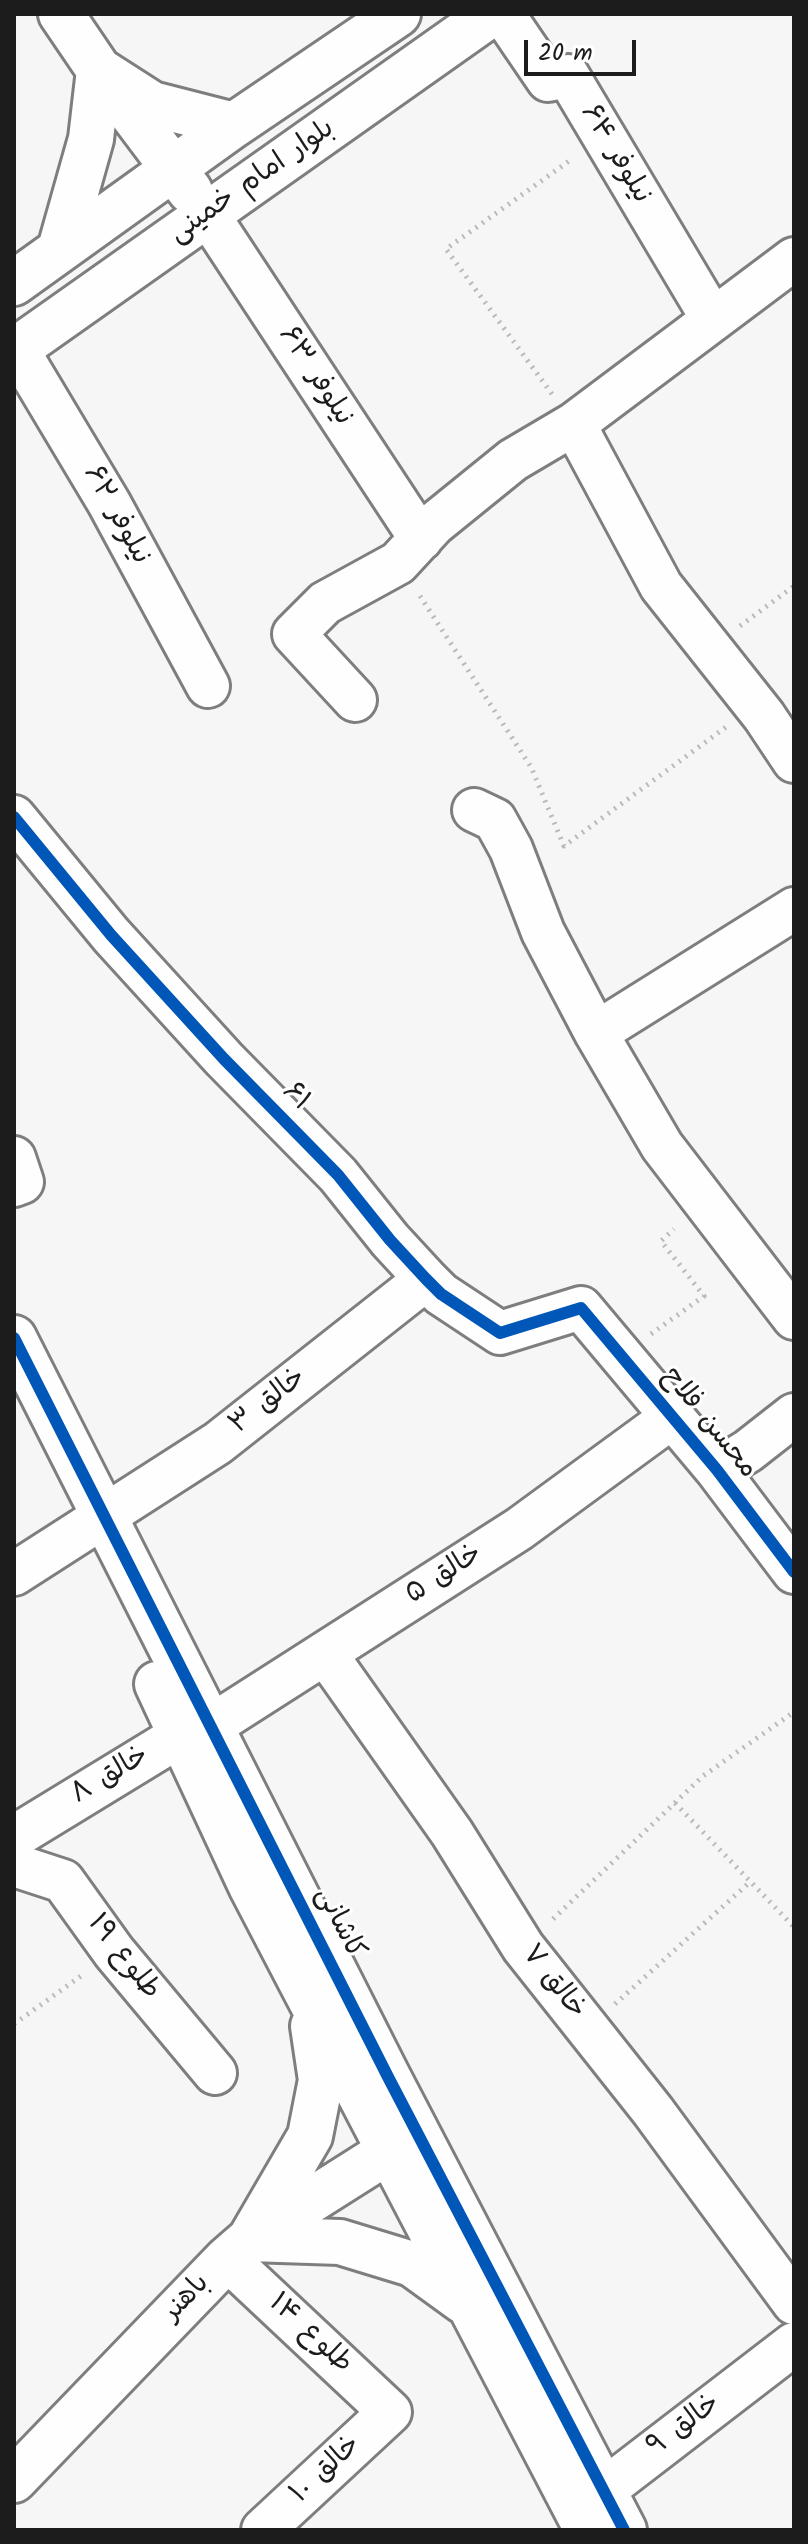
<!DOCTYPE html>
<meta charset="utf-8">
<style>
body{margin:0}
#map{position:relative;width:808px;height:2544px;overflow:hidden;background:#f6f6f6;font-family:Kalam,sans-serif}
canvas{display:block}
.frame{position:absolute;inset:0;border:16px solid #1c1c1c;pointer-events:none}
.scale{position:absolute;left:524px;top:40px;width:112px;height:36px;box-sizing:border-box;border:4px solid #1c1c1c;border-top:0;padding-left:10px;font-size:24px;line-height:28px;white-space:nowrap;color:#1c1c1c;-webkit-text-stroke:6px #fff;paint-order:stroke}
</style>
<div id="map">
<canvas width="808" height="2544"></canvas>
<div class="frame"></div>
<div class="scale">20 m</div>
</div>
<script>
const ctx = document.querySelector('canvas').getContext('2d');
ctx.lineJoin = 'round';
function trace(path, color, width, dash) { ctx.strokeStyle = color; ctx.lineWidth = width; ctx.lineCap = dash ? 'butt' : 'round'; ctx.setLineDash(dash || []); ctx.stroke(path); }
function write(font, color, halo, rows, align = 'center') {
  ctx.font = font + ' Kalam,"Playpen Sans Arabic",sans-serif'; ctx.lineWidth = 6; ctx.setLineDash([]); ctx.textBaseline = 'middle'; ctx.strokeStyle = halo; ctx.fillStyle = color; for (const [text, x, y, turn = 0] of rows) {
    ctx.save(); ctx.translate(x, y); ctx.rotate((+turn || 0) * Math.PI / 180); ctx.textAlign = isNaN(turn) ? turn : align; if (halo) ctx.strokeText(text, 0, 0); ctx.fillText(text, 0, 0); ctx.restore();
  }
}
const path = new Path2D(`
 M552 394 446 249 572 159
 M420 596 531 767 564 846 726 727
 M740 626 794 586
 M651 1334 704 1296 661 1241 674 1229
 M675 1803 794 1927
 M553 1919 703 1776 794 1712
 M615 2004 750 1882
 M14 2024 81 1976`);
const minor = new Path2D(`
 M503 14 548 80 568 76 712 318
 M208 215 421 539
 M17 349 109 503 208 686
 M574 424 661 586 764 716 794 761
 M355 700 294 634 325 603 398 563 434 524 513 460 574 424 794 259
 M474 810 495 820 511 849 543 932 596 1033 662 1146 794 1318
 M14 817 111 935 224 1059 338 1175 390 1240 426 1279 441 1294 500 1333 581 1308 717 1470 794 1572
 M596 1033 794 909
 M14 1158 22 1182 14 1185
 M717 1470 748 1451 794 1415
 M14 1574 218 1443 426 1279
 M325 1653 452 1833 523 1947 653 2111 794 2303
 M14 1837 181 1735 211 1726 519 1529 672 1417
 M14 1865 63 1881 114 1952 215 2073
 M227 2259 390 2412 263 2530
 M578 2510 794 2344`);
const tertiary = new Path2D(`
 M14 1338 387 2075 624 2530
 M157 1684 251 1886 587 2530
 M313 2026 321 2080 310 2136 250 2239 340 2242 412 2264 463 2301
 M14 2480 227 2259 250 2239 389 2151`);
const secondary = new Path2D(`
 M61 14 99 70 190 191
 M60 249 91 139 99 70 152 104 234 125
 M14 283 234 125 398 14
 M14 351 491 14`);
const cycleway = new Path2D(`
 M14 817 111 935 224 1059 338 1175 390 1240 426 1279 441 1294 500 1333 581 1308 717 1470 794 1572
 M14 1338 387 2075 624 2530`);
const streetNames = [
 ["نیلوفر ۶۴",614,155,59],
 ["بلوار امام خمینی",253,183,-35],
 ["نیلوفر ۶۳",314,377,57],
 ["نیلوفر ۶۲",115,516,61],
 ["۶۱",295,1098,46],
 ["خالق ۳",269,1403,-38],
 ["محسن فلاح",708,1424,51],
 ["خالق ۵",445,1576,-33],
 ["خالق ۸",111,1777,-31],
 ["کاشانی",338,1924,63],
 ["طلوع ۱۹",122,1958,52],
 ["خالق ۷",552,1983,52],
 ["باهنر",188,2299,-46],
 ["طلوع ۱۴",309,2335,43],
 ["خالق ۹",685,2427,-37],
 ["خالق ۱۰",327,2471,-43]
];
trace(minor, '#7e7e7e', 48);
trace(tertiary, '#7e7e7e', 50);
trace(secondary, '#7e7e7e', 50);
trace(path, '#bababa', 5, [2, 6]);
trace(minor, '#fefefe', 42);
trace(tertiary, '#fefefe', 44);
trace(secondary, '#fefefe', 44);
trace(cycleway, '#0057b8', 12);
write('28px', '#1c1c1c', '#fff', streetNames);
</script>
